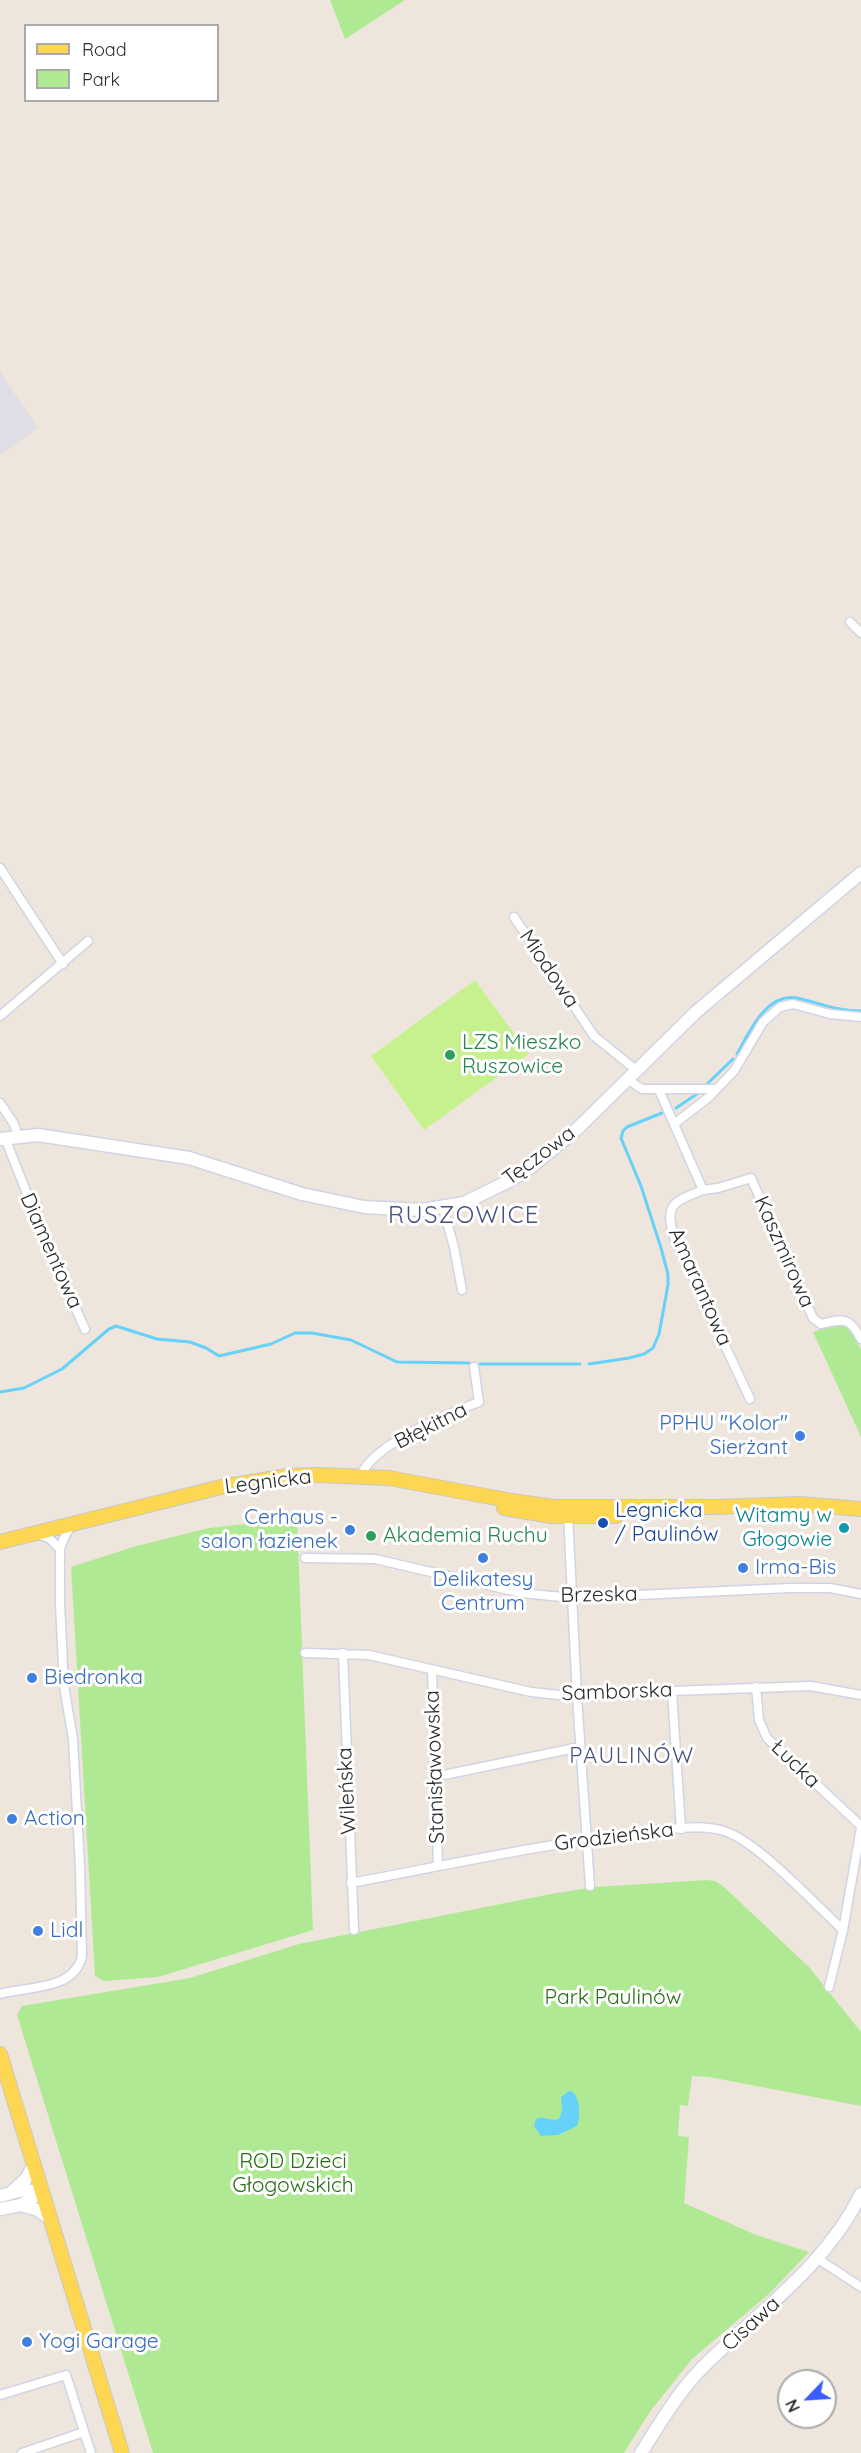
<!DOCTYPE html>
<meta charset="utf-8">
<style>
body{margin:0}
#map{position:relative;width:861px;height:2453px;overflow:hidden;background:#eee6dc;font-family:Quicksand,sans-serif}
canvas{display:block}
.legend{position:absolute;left:24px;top:24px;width:195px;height:78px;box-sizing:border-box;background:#fff;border:2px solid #aaa;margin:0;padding:8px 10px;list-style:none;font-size:18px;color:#2b2b2b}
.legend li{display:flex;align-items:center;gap:12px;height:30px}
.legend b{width:30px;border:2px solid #aaa}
.north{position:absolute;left:777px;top:2369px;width:60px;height:60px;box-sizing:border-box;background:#fff;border:2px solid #aaa;border-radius:50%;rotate:245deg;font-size:16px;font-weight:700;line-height:24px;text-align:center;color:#2b2b2b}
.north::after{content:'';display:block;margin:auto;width:21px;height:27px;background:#385cff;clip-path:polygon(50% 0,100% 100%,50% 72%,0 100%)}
</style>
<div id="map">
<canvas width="861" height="2453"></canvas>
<ul class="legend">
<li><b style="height:8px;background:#fdd652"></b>Road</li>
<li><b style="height:16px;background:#b0e993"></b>Park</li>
</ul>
<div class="north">N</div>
</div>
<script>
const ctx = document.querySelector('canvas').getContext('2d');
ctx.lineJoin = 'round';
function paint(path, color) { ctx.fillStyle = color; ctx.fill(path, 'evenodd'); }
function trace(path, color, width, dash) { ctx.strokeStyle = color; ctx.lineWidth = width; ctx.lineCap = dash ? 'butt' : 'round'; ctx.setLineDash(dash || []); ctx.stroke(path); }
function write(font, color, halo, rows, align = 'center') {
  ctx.font = font + ' Quicksand,sans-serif'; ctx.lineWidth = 6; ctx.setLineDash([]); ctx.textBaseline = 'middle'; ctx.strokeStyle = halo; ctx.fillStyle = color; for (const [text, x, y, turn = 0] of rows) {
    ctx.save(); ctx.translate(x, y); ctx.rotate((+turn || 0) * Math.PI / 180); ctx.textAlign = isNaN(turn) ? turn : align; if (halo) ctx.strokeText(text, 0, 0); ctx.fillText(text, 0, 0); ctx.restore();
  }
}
const industrial = new Path2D(`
 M0 372 38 428 0 455Z`);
const green = new Path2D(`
 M330 0H405L345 39Z
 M836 1323 848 1327 861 1349V1437L813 1332Z
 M297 1517 313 1930 158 1977 104 1981 95 1976 71 1567 133 1547 209 1528 292 1519Z
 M706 1880 715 1881 724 1887 809 1967 861 2032V2106L709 2077 692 2076 688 2106 680 2105 678 2136 689 2137 684 2203 756 2235 809 2252 770 2293 692 2359 649 2413 624 2453H153L17 2015 22 2006 190 1978 299 1944 556 1893 596 1887Z`);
const pitch = new Path2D(`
 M475 980 529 1054 424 1130 371 1056Z`);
const water = new Path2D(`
 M569 2091 573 2092C580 2100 581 2116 577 2126L558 2135 541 2136 534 2126 536 2119C543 2115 551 2122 559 2119L562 2111 561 2097Z`);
const stream = new Path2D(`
 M737 1054C749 1033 766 992 797 998 820 1003 836 1011 861 1011
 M706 1085 733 1059
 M676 1108 697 1094
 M480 1364H580
 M589 1364 629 1358 644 1354 653 1348 659 1334 668 1285V1274L661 1248 641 1186 621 1138 623 1131 627 1127 662 1113
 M0 1392 24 1388 62 1369 109 1329 116 1326 157 1339 190 1342 206 1348 219 1356 271 1344 295 1333H312L351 1340 397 1362 469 1363`);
const street = new Path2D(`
 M850 622 861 633
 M0 868 63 964
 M514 917 594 1036 636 1070
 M0 1016 88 941
 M627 1079 642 1089H716
 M659 1090 703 1190 718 1188 751 1178 813 1318 821 1324C843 1319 849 1316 861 1339
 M0 1103 14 1124 18 1136
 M674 1124 709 1097 734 1071 763 1022 780 1007 793 1004 830 1014 861 1017
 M5 1138 48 1247 85 1329
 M703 1190C674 1202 664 1203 674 1237L750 1399
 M443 1208 454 1247 462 1290
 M361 1475C374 1444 447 1414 479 1402L474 1367
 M568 1514 577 1697 590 1886
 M36 1534 49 1538 60 1549
 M305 1558 375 1559 522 1593 572 1598 790 1588H830L861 1594
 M305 1653 369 1655 531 1692 577 1697 672 1691 811 1686 861 1695
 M343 1653 354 1930
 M432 1669 438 1866
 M756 1687 759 1720 767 1738 861 1826
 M672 1691 681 1829
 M434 1777 580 1747
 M351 1883C447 1865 542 1844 638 1833 666 1830 698 1823 724 1831 757 1841 815 1904 843 1930
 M829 1987 843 1930 861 1828
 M0 1994C28 1986 74 1991 82 1956L80 1867 73 1739 64 1686 60 1603V1549L64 1538 69 1529
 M818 2259 861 2287
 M0 2395 66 2375 91 2453
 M22 2453 84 2432`);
const secondary = new Path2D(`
 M0 1139 38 1135 189 1158 302 1194 364 1207 422 1210 464 1203 511 1180 530 1168 577 1129 696 1012 861 873
 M12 2192 26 2179 34 2165
 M0 2196 23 2190 42 2192
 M21 2205 38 2210 50 2219
 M0 2209 21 2205 42 2192
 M641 2453C659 2425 676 2395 700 2370 756 2313 824 2269 861 2194`);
const primary = new Path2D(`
 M504 1508 552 1516H616
 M0 1542 221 1487 287 1476 319 1475 389 1478 512 1501 554 1507H716L799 1504 861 1509
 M0 2054 122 2453`);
const markers = [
 [450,1055,6,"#2e9e5b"],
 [800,1436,6,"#3f7fe0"],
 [603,1523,6,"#1a4fb4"],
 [844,1528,6,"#0f9aa8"],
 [350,1530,6,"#3f7fe0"],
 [371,1536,6,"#2e9e5b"],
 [483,1558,6,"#3f7fe0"],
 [743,1568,6,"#3f7fe0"],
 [32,1678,6,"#3f7fe0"],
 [12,1819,6,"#3f7fe0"],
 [38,1931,6,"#3f7fe0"],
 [27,2342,6,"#3f7fe0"]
];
const streetNames = [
 ["Miodowa",549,969,56],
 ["Tęczowa",539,1156,-37],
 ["Diamentowa",51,1251,66],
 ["Kaszmirowa",784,1252,66],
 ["Amarantowa",700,1287,66],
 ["Błękitna",431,1426,-27],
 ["Legnicka",268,1482,-7],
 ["Brzeska",599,1595,-1],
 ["Samborska",617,1692,-2],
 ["Łucka",795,1764,44],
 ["Stanisławowska",435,1767,-92],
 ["Wileńska",347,1791,-93],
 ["Grodzieńska",614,1837,-7],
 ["Cisawa",751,2324,-42]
];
const leisureNames = [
 ["LZS Mieszko",462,1043],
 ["Ruszowice",462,1067],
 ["Akademia Ruchu",383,1536]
];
const shopNames = [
 ["PPHU \"Kolor\"",788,1424,"right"],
 ["Sierżant",788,1448,"right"],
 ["Cerhaus -",338,1518,"right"],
 ["salon łazienek",338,1542,"right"],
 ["Irma-Bis",755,1568],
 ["Delikatesy",483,1580,"center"],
 ["Centrum",483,1604,"center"],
 ["Biedronka",44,1678],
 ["Action",24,1819],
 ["Lidl",50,1931],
 ["Yogi Garage",39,2342]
];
const transitNames = [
 ["Legnicka",615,1511],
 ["/ Paulinów",615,1535]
];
const cultureNames = [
 ["Witamy w",832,1516],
 ["Głogowie",832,1540]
];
const parkNames = [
 ["Park Paulinów",613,1998],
 ["ROD Dzieci",293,2162],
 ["Głogowskich",293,2186]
];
const neighbourhoodNames = [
 ["PAULINÓW",632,1756]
];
const quarterNames = [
 ["RUSZOWICE",464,1216]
];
paint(industrial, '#dfdde6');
paint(green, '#b0e993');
paint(pitch, '#c7f18e');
paint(water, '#66d1f9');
trace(stream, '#66d1f9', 3);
trace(street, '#d1d4e5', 11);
trace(secondary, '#d1d4e5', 15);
trace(primary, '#c8c8c8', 16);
trace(street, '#fff', 8);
trace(secondary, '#fff', 12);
trace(primary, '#fdd652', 14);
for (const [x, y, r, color] of markers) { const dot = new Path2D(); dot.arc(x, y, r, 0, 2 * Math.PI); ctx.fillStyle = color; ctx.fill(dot); trace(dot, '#fff', 2); }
write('21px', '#2b2b2b', '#fff', streetNames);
write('21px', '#27864d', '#fff', leisureNames, 'left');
write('21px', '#366cbe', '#fff', shopNames, 'left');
write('21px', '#164399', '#fff', transitNames, 'left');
write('21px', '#0d838f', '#fff', cultureNames, 'right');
write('21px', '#266f14', '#fff', parkNames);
ctx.letterSpacing = '1.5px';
write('22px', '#475180', '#fff', neighbourhoodNames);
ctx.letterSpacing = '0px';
ctx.letterSpacing = '1.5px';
write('24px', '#475180', '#fff', quarterNames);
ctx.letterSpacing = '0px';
</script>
